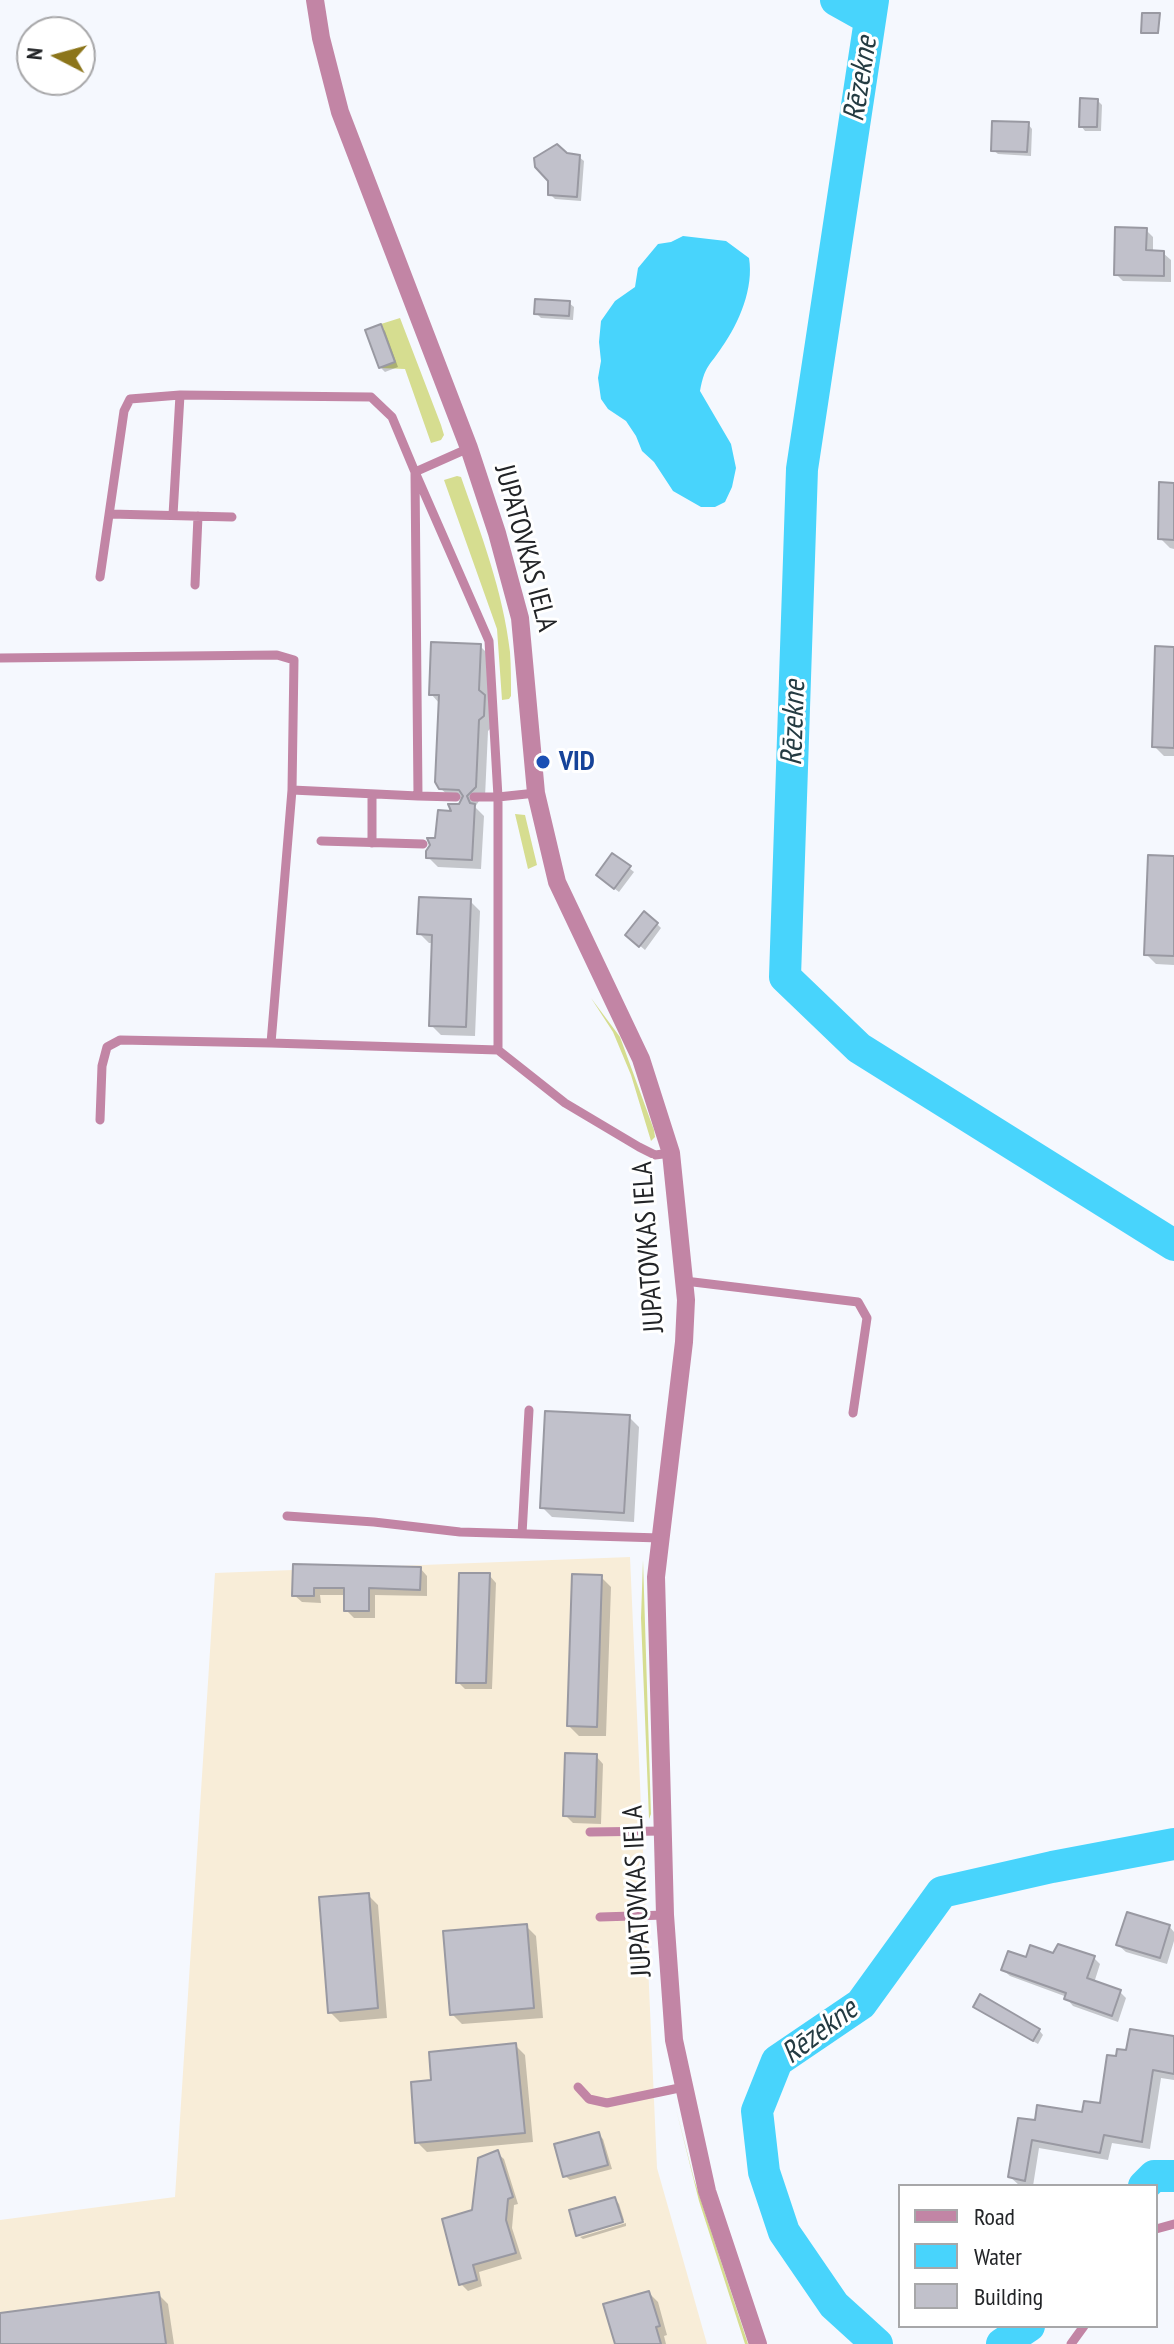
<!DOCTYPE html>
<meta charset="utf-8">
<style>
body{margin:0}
#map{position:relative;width:1174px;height:2344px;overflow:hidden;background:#f5f8fe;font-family:"PT Sans Narrow",sans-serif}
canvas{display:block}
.legend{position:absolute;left:898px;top:2184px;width:260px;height:144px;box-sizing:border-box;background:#fff;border:2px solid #a7a7a9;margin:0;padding:10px 14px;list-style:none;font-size:24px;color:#222427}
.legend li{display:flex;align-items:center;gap:16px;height:40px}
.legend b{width:40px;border:2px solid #a7a7a9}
.north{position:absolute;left:16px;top:16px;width:80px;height:80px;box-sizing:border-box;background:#fff;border:2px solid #a7a7a9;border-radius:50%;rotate:276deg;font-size:22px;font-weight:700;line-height:32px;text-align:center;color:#222427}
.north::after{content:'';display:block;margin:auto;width:28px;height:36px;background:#8c751a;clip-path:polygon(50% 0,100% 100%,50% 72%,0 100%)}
</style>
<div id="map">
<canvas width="1174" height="2344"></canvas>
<ul class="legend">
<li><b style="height:10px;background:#c285a5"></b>Road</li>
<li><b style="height:22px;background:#48d4fc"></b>Water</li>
<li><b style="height:22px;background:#c1c1cb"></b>Building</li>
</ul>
<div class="north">N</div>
</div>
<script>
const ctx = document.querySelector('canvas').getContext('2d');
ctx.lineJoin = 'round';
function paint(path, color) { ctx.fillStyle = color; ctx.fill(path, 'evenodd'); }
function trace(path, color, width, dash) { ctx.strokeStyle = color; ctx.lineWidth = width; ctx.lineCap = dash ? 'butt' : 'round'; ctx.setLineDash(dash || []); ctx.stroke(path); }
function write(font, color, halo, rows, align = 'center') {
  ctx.font = font + ' "PT Sans Narrow",sans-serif'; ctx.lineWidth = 6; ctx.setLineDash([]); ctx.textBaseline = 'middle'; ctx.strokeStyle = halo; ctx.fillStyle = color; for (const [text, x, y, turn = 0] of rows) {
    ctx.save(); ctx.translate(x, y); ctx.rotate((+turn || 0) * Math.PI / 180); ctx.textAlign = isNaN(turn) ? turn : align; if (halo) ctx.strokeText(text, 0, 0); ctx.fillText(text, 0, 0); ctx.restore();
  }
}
const industrial = new Path2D(`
 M630 1557 657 2168 707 2344H0V2220L175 2197 215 1573Z`);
const green = new Path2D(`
 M400 318 441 425 444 435 441 440 431 443 405 369 379 368 395 362 381 324Z
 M457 476 461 477C481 534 503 591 510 652 511 666 511 681 511 696L509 699 502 700 497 629 444 480Z
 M515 814 525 815 537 865 528 869Z
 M591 998 620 1037 654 1130 655 1137 651 1141 631 1075 613 1032Z
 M643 1560 651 1814 649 1819 641 1618Z
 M676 2109 694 2179 748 2344H745L699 2201Z`);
const water = new Path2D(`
 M683 236 726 241 749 258C754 288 739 323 722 347 709 367 705 365 700 391L731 444 736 468 732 487 725 502 715 507H701L673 491 654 462 642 451 636 436 626 421 608 409 601 399 598 378 601 361 599 342 601 321 615 301 635 287 638 268 658 244 671 242Z`);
const shadow = new Path2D(`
 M1159 15V34H1145L1143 32Z
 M1098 101 1102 105 1101 131H1085L1081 126Z
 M1028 124 1032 129 1031 156 998 154 993 150Z
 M566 155 579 157 584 161 581 201 555 199 550 194Z
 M1146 230 1153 237V253H1163L1171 260V282L1123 281 1116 274Z
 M569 303 574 307 573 320 541 318 536 313Z
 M380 326 385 331 398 367 385 372 380 367Z
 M1174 485V549L1170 548 1160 538Z
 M480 646 490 656 493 726 488 731 485 797 479 801 475 807 484 816 481 869 438 867 428 857 464 799 451 798 440 788V704L431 694Z
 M1174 649V756H1164L1154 746Z
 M1174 858V965L1156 964 1146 954Z
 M629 868 634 872 619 892 603 880Z
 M470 901 480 911 475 1036 441 1035 431 1025 434 943H429L419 933Z
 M657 924 661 928 645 950 632 939Z
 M629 1417 639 1427 634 1522 552 1517 542 1507Z
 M295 1566 420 1568 427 1576V1596L375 1595V1618H354L346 1610V1595H320L321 1603 302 1602 294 1595Z
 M489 1575 496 1583 492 1689H465L458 1682Z
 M601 1577 611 1587 606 1736H579L569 1726Z
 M596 1756 603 1764 601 1824 573 1823 565 1815Z
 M368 1895 378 1905 387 2018 340 2022 330 2012Z
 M526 1926 536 1936 543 2018 462 2024 452 2014Z
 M1169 1926 1174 1932V1941L1167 1964 1126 1952 1118 1945Z
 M1094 1958 1100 1964 1094 1983 1120 1992 1126 1998 1118 2022 1073 2006 1067 1999V1997L1010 1976 1003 1970 1028 1960Z
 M980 2011 1039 2030 1043 2035 1038 2044Z
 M1174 2038V2080L1161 2078 1150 2149 1112 2143 1108 2160 1039 2148 1033 2186 1019 2185 1010 2177 1037 2123 1083 2114 1102 2106 1117 2058 1127 2052Z
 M515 2045 525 2055 533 2142 427 2152 417 2142 433 2082Z
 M598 2134 603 2139 612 2169 570 2180 565 2176Z
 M497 2153 504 2159 518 2204 514 2205 512 2228 522 2259 479 2272 482 2286 468 2291 461 2284Z
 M615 2199 619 2204 624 2220 578 2233Z
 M626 2223V2226L583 2239 580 2237Z
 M649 2293 658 2302 667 2335 664 2336 666 2344H617Z
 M158 2294 168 2304 174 2344H0V2315Z`);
const river = new Path2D(`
 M836 0 870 19
 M873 0 802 469 785 977 859 1048 1174 1245
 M1144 2186 1154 2176H1174
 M877 2344 834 2305 784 2232 764 2172 757 2111 777 2061 861 2004 942 1892 1052 1867 1174 1844
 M1002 2344 1029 2326`);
const building = new Path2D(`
 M1142 13H1160L1158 33H1141Z
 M1080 98 1098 99 1097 127H1079Z
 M992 121 1029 122 1027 152 991 151Z
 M557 144 567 153 580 155 577 197 548 195V181L535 167 534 158Z
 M1115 227 1147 228 1146 250 1164 251V276L1114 275Z
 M535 299 570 301 569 316 534 314Z
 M381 324 395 362 379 368 365 330Z
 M1159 482 1174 483V540L1158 539Z
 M431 642 481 644 479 690 485 695 484 716 479 720 476 787 467 796 470 803 475 804 472 860 426 858V851L430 845 427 838H435L438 810 451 811 448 804H459L463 796 459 790 439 789 435 782 439 695H429Z
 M1155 646 1174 647V748L1152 747Z
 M612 853 631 866 614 889 596 875Z
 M1148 855 1174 856V956L1144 955Z
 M419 897 471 899 466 1027 429 1026 432 935 417 934Z
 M644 911 658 923 639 947 625 935Z
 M545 1411 630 1415 624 1513 540 1508Z
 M293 1564 421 1567 420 1590 369 1588V1611H344V1588H314V1596H292Z
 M459 1573H490L486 1683H456Z
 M572 1574 602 1575 597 1727 567 1726Z
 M565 1753 597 1754 595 1817 563 1816Z
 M369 1893 378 2008 328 2013 319 1897Z
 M1127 1912 1170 1925 1160 1958 1116 1945Z
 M527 1924 534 2008 450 2015 443 1931Z
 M1058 1944 1095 1956 1087 1978 1121 1990 1112 2016 1064 1999 1066 1993 1001 1970 1008 1951 1026 1957 1030 1945 1053 1953Z
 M980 1994 1040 2029 1033 2041 973 2007Z
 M1130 2029 1174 2036V2074L1153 2070 1142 2142 1104 2135 1100 2153 1032 2140 1025 2181 1008 2177 1018 2118 1035 2120 1037 2105 1082 2112 1084 2101 1100 2103 1107 2055 1116 2056 1117 2049 1126 2050Z
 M516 2043 525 2133 415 2143 411 2082 431 2080 429 2052Z
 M599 2132 608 2165 563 2177 554 2144Z
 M498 2150 513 2197 508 2199 506 2220 516 2253 473 2265 477 2280 459 2285 442 2219 472 2210 478 2158Z
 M615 2197 623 2222 576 2236 569 2210Z
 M649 2291 660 2326 656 2327 661 2344H615L603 2304Z
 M159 2292 166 2344H0V2313Z`);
const service = new Path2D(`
 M469 448 415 472 489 641 498 797H474
 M110 514 232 517
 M100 577 124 411 130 399 180 395
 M195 585 198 516
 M0 658 277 655 294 660 292 790 418 796 415 472 392 417 371 397 180 395 173 515
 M536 793 498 797V1050L565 1103 639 1147 655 1155 671 1153
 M372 794V843
 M418 796 456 797
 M321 841 423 844
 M271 1043 498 1050
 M100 1120 102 1066 107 1047 120 1040 271 1043 292 790
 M685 1281 858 1302 867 1318 853 1413
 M287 1516 374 1522 460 1532 660 1538
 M522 1534 529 1410
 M590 1832 663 1831
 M600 1917 665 1915
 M578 2087 589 2099 607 2103 684 2087
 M1156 2229 1174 2224
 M1071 2344 1084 2326`);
const minor = new Path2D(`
 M315 0 321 38 340 112 469 448 497 533 520 618 536 793 557 882 641 1059 671 1153 686 1300 684 1342 656 1577 665 1915 674 2040 707 2191 758 2344`);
const markers = [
 [543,762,8,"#1a4fb4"]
];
const streetNames = [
 ["JUPATOVKAS IELA",525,548,75],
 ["JUPATOVKAS IELA",649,1247,-94],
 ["JUPATOVKAS IELA",638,1891,-93]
];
const transitNames = [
 ["VID",559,762]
];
const waterNames = [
 ["Rēzekne",861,79,-81],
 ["Rēzekne",794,723,-88],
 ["Rēzekne",820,2032,-37]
];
paint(industrial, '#f8edd8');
paint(green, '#d6dd90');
paint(water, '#48d4fc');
paint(shadow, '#0003');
trace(river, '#48d4fc', 32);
paint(building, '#c1c1cb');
trace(building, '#9999a2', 2);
trace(service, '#c285a5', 9);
trace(minor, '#c285a5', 18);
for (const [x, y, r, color] of markers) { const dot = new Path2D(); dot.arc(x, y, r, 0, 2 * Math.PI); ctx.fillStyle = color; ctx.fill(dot); trace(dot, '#fff', 3); }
write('28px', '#222427', '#fff', streetNames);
write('bold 28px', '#164399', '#fff', transitNames, 'left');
write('italic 30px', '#243b42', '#fff', waterNames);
</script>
